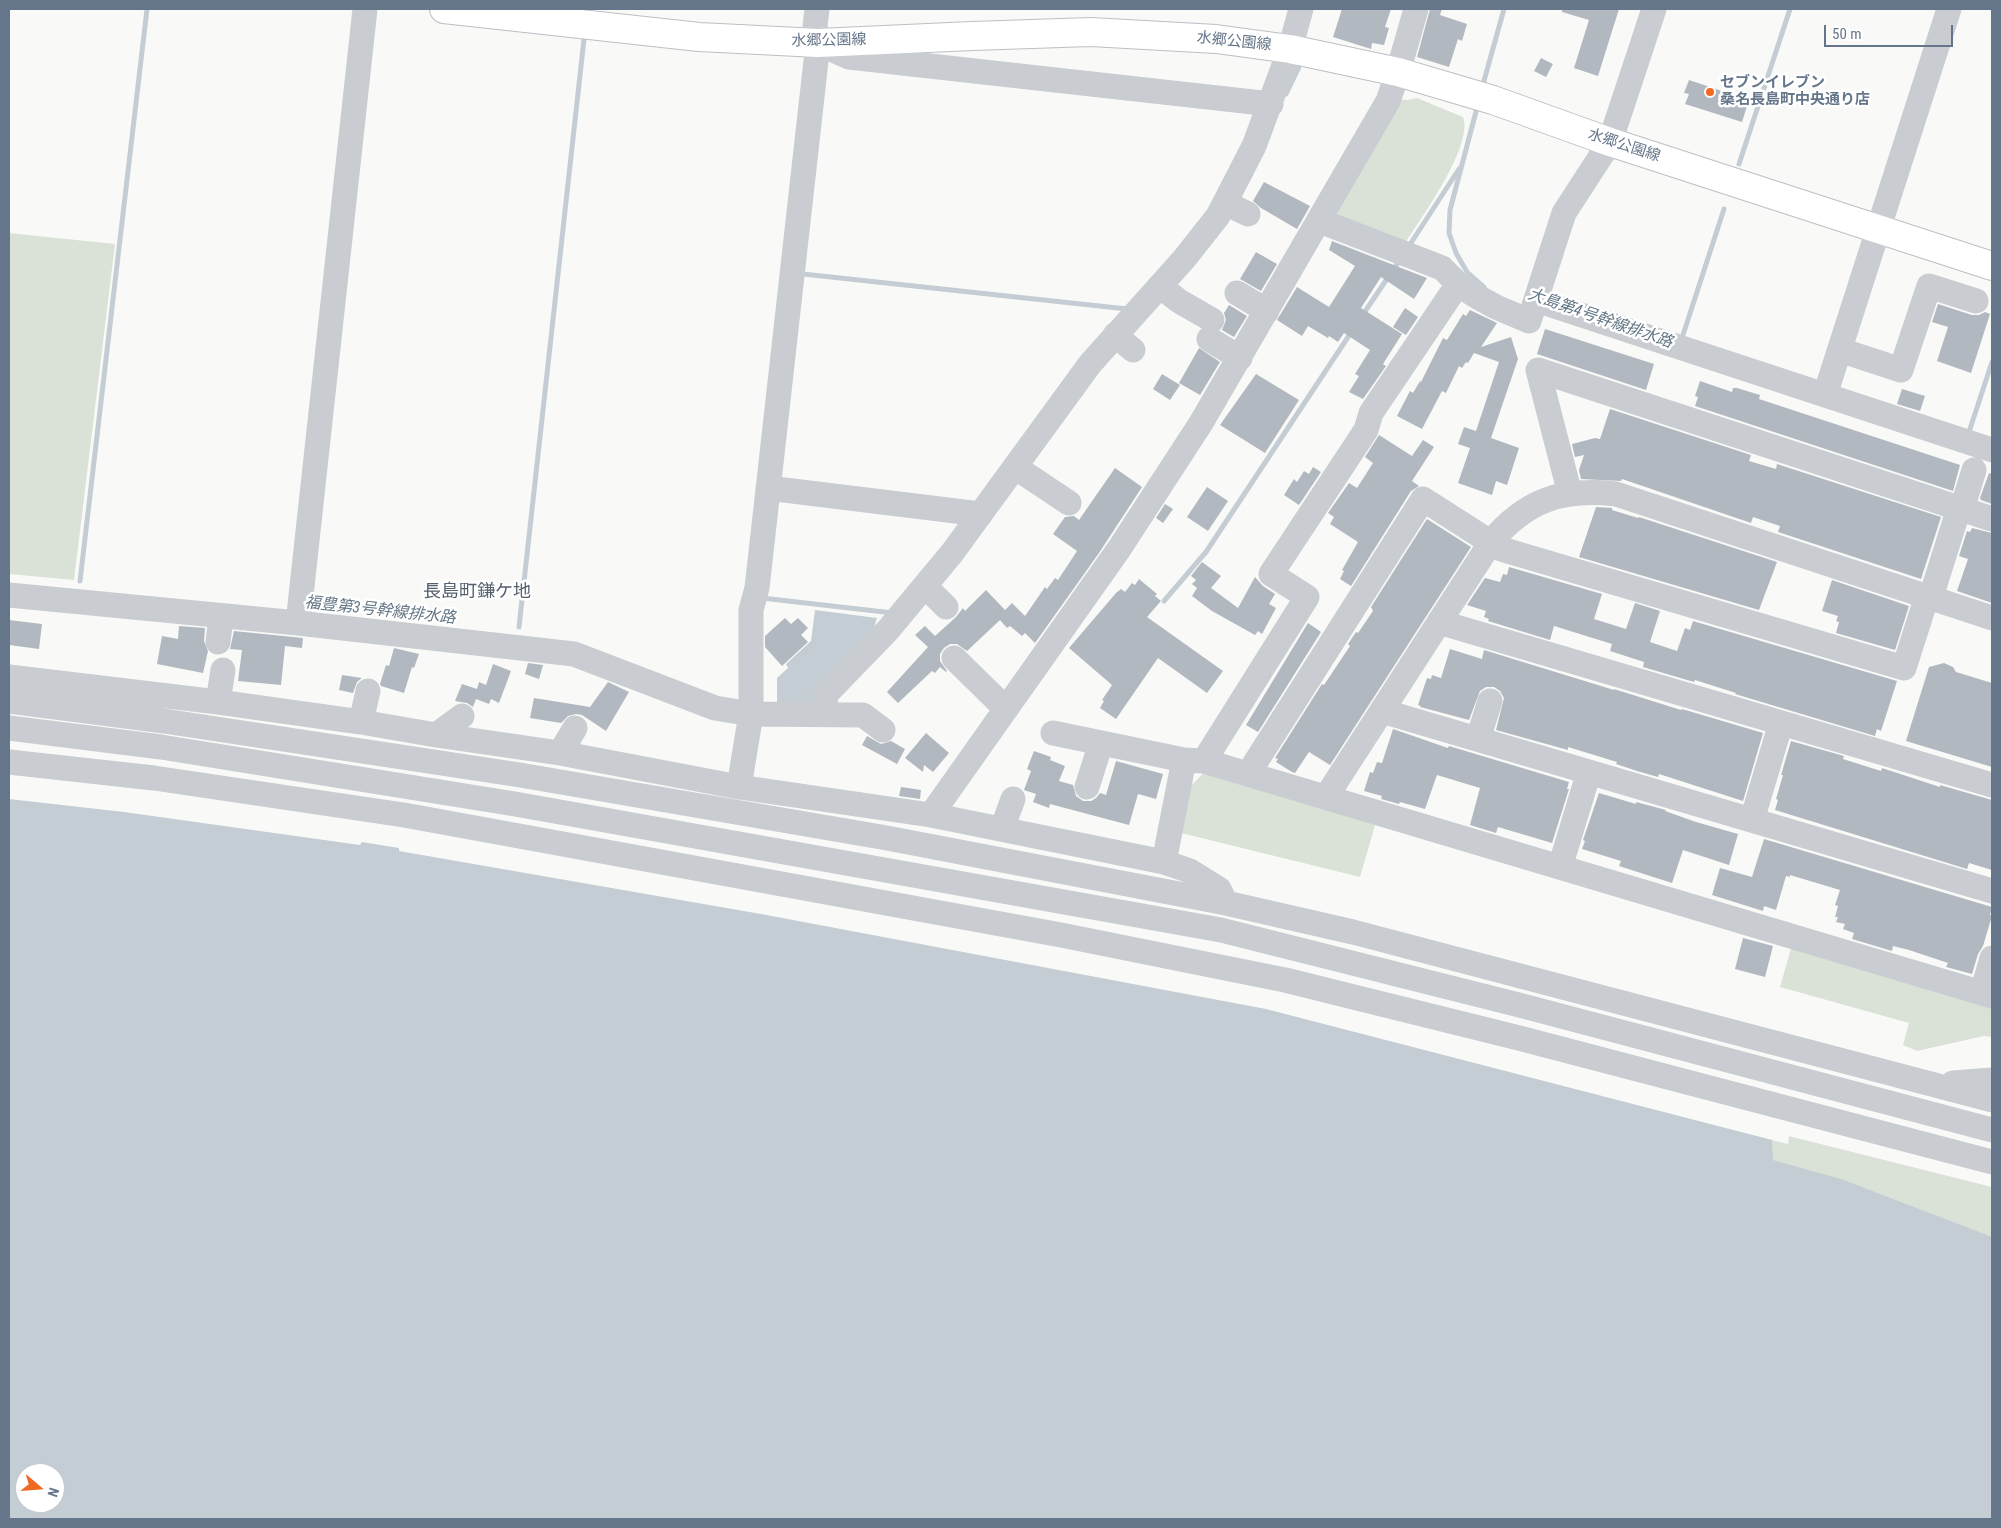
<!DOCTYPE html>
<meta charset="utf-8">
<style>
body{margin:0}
#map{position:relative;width:2001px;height:1528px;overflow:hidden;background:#f9faf7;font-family:"Roboto Condensed",sans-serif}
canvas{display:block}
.frame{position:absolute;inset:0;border:10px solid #66768a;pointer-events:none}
.north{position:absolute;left:15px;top:1463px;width:50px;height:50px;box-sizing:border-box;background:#fff;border:1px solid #c2c8d0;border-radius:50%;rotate:108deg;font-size:14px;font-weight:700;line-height:20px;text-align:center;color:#66768a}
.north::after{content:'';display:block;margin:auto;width:18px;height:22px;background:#f06921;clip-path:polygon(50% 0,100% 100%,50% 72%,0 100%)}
.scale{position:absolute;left:1824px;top:25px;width:129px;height:22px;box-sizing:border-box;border:2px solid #66768a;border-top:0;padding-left:6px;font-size:15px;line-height:18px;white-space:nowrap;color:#66768a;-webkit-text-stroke:4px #fff;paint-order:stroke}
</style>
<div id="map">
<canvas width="2001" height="1528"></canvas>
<div class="frame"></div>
<div class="north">N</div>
<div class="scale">50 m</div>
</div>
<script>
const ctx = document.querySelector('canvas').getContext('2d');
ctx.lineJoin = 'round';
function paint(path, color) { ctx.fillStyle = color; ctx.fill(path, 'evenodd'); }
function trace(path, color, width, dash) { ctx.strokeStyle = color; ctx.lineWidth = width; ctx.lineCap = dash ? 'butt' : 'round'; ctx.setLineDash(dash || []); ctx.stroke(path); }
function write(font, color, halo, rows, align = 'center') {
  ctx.font = font + ' "Roboto Condensed","Noto Sans JP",sans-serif'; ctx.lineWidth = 5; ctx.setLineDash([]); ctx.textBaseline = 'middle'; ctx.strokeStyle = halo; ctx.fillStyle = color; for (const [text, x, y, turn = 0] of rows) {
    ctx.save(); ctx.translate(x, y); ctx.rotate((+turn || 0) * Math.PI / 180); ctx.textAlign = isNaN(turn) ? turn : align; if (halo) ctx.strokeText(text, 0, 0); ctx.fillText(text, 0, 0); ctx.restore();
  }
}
const green = new Path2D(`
 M1417 98 1463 117C1474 146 1420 219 1404 245L1332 220 1397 99 1407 100Z
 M9 233 115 244 74 580 9 574Z
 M1206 770 1376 822 1360 877 1181 833 1187 790Z
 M1792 945 1992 1003V1037L1984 1036 1917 1051 1903 1045 1909 1023 1780 987Z
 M1731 1130 1788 1144 1789 1136 1992 1187V1245L1762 1194Z`);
const water = new Path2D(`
 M815 610 877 618 874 627 819 706H777V678L788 668 786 664 811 641Z
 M9 799 124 812 360 845 362 842 399 848V851L761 914 1266 1009 1772 1140 1773 1160 1841 1179 1992 1237V1519H9ZM25 1473H55V1503H25Z`);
const stream = new Path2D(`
 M1482 88 1504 9
 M1286 94 1299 67
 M1478 104 1450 210 1449 233 1456 253 1467 272 1484 287
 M1739 164 1790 9
 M1409 246 1459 169
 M803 274 1127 309
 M1362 316 1401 258
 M1682 338 1724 209
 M1968 435 1992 362
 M80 581 147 9
 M762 598 893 613
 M1164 601 1206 552 1352 331
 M519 627 584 39`);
const building = new Path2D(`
 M1342 9H1391L1385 27 1389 28 1384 45 1372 43 1371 49 1333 37Z
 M1430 9H1442L1440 15 1467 24 1462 41 1458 39 1449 67 1417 57Z
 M1562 9H1619L1598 76 1574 68 1589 20 1562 12Z
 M1541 58 1553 64 1546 77 1534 71Z
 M1689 80 1749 100 1742 122 1685 104 1689 94 1684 93Z
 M1264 182 1310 206 1297 229 1261 208 1253 201Z
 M1332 241 1427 278 1414 299 1381 277 1361 308 1402 334 1383 364 1386 366 1363 399 1349 392 1359 376 1355 374 1370 350 1344 333 1338 342 1329 336 1328 338 1308 326 1302 336 1277 320 1297 287 1329 307 1355 266 1329 250Z
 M1256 252 1277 264 1261 291 1240 279Z
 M1938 304 1972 315H1979L1985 312 1990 314 1971 373 1937 361 1948 327 1932 322Z
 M1229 305 1247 316 1234 337 1222 330 1226 320 1224 313Z
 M1405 308 1418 317 1406 335 1393 327Z
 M1470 310 1497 323 1481 347 1511 337 1518 359 1491 438 1519 448 1507 485 1496 481 1492 495 1458 483 1470 448 1458 444 1464 427 1476 431 1499 362 1474 353 1468 363 1466 362 1462 368 1459 366 1446 393 1442 391 1422 429 1397 416 1410 391 1413 393 1420 381 1421 382 1443 338 1447 340 1463 314 1466 316Z
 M1545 329 1654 364 1646 390 1537 354Z
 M1199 348 1220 362 1200 395 1179 383Z
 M1162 374 1180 385 1170 400 1153 389Z
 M1256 374 1299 400 1265 453 1220 425Z
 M1700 381 1732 392 1733 388H1737L1760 395 1759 399 1960 465 1953 491 1695 406 1698 397 1695 396Z
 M1902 389 1925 396 1920 411 1897 404Z
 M1610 409 1751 455 1749 461 1776 469 1777 464 1941 517 1921 579 1778 532 1780 526 1753 517 1751 523 1622 479 1621 481 1581 479 1579 470 1584 455 1575 457 1572 444 1595 438 1600 439Z
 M1379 435 1412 456 1423 440 1434 447 1412 481 1419 486 1411 491 1351 586 1340 579 1344 571 1342 570 1358 542 1330 524 1334 517 1328 513 1349 483 1357 488 1373 463 1365 457Z
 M1313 467 1321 472 1299 505 1284 495 1294 479 1297 482 1304 471 1309 474Z
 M1115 468 1142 487 1099 553 1035 643 1025 633 1022 636 1010 626 1007 628 1000 620 967 651 957 644H950L944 648 940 654V661L947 671 946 672 940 667 935 673 932 671 898 703 887 692 928 647 915 635 925 626 935 636 956 617 963 608 965 611 986 590 1005 610 1012 603 1025 616 1045 587 1047 589 1055 578 1058 580 1077 551 1053 534 1065 517 1074 516 1079 520Z
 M1989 473 1992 474V504L1981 500 1980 498Z
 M1207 487 1228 501 1208 531 1187 517Z
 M1165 504 1173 509 1163 523 1156 518Z
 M1596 507 1612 508V510L1638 518 1639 517 1777 562 1759 610 1579 557Z
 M1427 519 1471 547 1330 765 1309 752 1295 773 1292 772 1276 762 1278 759 1275 758 1322 684 1324 685 1350 646 1348 644 1356 632 1358 633 1373 611 1371 607Z
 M1972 528 1992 533V603L1957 591 1968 559 1959 556 1967 531 1970 532Z
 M1202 562 1221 576 1211 588 1238 608 1255 577 1263 586 1275 594 1269 604 1276 608 1262 634 1258 631 1255 635 1212 611 1192 596 1197 588 1192 584 1196 580 1191 576Z
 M1509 567 1602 594 1594 619 1626 629 1635 603 1660 611 1650 642 1677 651 1685 628 1690 630 1693 621 1897 681 1881 731 1877 729 1875 736 1735 694 1736 693 1695 680 1694 682 1643 667 1644 662 1610 651 1612 644 1554 626 1550 640 1488 621 1489 619 1484 617 1486 611 1467 605 1485 578 1500 582 1503 574 1507 575Z
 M1139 579 1157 594 1155 596 1161 601 1147 617 1223 671 1207 693 1158 658 1116 719 1100 708 1104 701 1102 700 1112 685 1069 648 1116 593 1121 589 1125 592 1132 583 1135 585Z
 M1832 580 1909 606 1895 650 1836 633 1839 622 1836 621 1838 616 1822 611Z
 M785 618 791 624 798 618 808 628 801 635 808 642 782 666 765 647V636Z
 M9 620 42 624 39 649 9 645Z
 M1308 623 1321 632 1258 732 1246 725Z
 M179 626 205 628 204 641 208 651 203 673 157 664 162 636 178 639Z
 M234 631 303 638 302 648 285 646 281 685 238 681 242 650 230 649Z
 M394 648 419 654 414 668 412 667 404 693 381 686 380 684 386 665 389 666Z
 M1450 649 1482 659 1484 650 1614 690V689L1681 710 1682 709 1763 733 1743 801 1659 774 1658 777 1637 771 1616 764 1617 762 1568 747V750L1496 730 1504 698 1500 691 1494 687H1486L1480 691 1469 720 1420 707 1421 706 1418 705 1427 678 1431 679 1432 675 1441 678Z
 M528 663 543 665 539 679 525 674Z
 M1944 663 1953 667 1956 672 1992 683V767L1906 741 1929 667Z
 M493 664 511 671 499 703 491 699 489 704 476 699 473 707 467 703 455 701 462 684 477 689 479 682 486 685Z
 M342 675 362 678 357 682 353 693 339 690Z
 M608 682 629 692 606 731 582 715 576 714 568 716 561 723 530 718 534 698 590 707Z
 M1393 729 1448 748 1449 746 1569 782 1567 789H1569L1552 843 1498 827 1496 833 1470 825 1480 788 1437 775 1425 809 1400 802 1399 804 1381 799 1382 796 1364 791 1370 772 1373 773 1377 762 1382 763Z
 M926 733 949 753 933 772 924 765 923 772 905 758Z
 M867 736 881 744 891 741 905 749 897 764 862 745Z
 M1791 741 1844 756 1843 759 1881 771 1882 768 1940 787V785L1992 800V870L1969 863 1967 869 1775 810 1778 800 1776 799 1783 775H1781Z
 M1034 751 1051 757 1050 760 1065 766 1059 781 1073 785 1076 796 1083 801H1091L1096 798 1100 793 1106 795 1116 761 1163 774 1156 799 1138 794 1129 825 1050 804 1049 808 1033 802 1036 794 1024 790 1031 771 1027 769Z
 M901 787 921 790 920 799 899 796Z
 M1599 793 1636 804V802L1666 810 1665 811 1696 822 1738 834 1729 865 1683 850 1672 883 1619 866 1621 861 1582 849 1585 841 1583 840Z
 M1764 839 1992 907 1990 915 1992 916 1983 946 1978 954 1972 974 1946 967 1948 963 1909 950 1893 946 1892 951 1852 939 1854 933 1843 929 1845 924 1836 922 1838 917H1835L1838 906 1835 905 1840 890 1790 875V877L1786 876 1776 910 1764 906 1763 911 1712 895 1720 868 1752 877Z
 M1743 938 1773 946 1765 977 1735 969Z`);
const minor = new Path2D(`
 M818 43 849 57 1271 104
 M1225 203 1248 214
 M1320 221 1442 268 1458 284 1476 296 1496 307 1529 321 1564 213 1610 142 1654 9
 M1160 286 1179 301 1212 320
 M1237 293 1267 311
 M1536 300 1992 450
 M1115 335 1133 350
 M1209 339 1240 358
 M1840 350 1901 370 1929 286 1976 301
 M1825 395 1949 9
 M1015 467 1069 503
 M768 488 972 513 980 515
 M1570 494 1538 370 1992 519
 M1962 509 1974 470
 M925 586 946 607
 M9 595 298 623 574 654 715 708 751 714 863 715 883 730
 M1931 597 1959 508
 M1439 622 1992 785
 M298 623 365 9
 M218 642 221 617
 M954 658 1006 709
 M9 677 218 702 361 722 436 735 560 753 739 787 931 815 1164 862
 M9 701 164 721 520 775 887 838 1226 903 1353 932 1992 1100
 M218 702 223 670
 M1382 711 1992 891
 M824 714 826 694 888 630 952 553 1090 364 1184 259 1218 216 1254 146 1290 49 1301 9
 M361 722 368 691
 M9 728 161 747 515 804 1221 930 1523 1006 1992 1130
 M1053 733 1184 760
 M436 735 462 716
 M1478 739 1490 701
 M560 753 575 728
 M1204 761 1307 597 1271 574 1366 430 1371 413 1458 284
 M9 762 154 778 404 815 1061 935 1285 980 1519 1038 1992 1162
 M1248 774 1423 499 1501 549 1904 668 1927 596
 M739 787 751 714V610L757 588 818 43 815 26 817 9
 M1087 787 1101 743
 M1326 797 1491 542C1526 500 1562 488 1616 494L1992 618
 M931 815 1119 549 1201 423 1388 101 1398 72 1416 9
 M1752 820 1781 723
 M1002 829 1013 799
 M1560 867 1589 772
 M1226 903 1219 889 1190 871 1164 862 1184 760 1204 761 1992 996
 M1982 993 1992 958
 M1953 1083 1992 1080`);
const major = new Path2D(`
 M444 9 699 37 818 43 972 36 1091 32 1216 39 1290 49 1398 72 1493 100 1610 142 1992 266`);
const markers = [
 [1710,92,5,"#f06921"]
];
const streetNames = [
 ["水郷公園線",829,41,-1],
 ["水郷公園線",1234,42,6],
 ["水郷公園線",1624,146,18]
];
const poiNames = [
 ["セブンイレブン",1720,83],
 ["桑名長島町中央通り店",1720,100]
];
const waterNames = [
 ["大島第4号幹線排水路",1600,319,19],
 ["福豊第3号幹線排水路",380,611,6]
];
const quarterNames = [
 ["長島町鎌ケ地",477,592]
];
paint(green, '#dae2d8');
paint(water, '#c4cdd4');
trace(stream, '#c4cdd4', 5);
paint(building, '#b1b8bf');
trace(major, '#bcbfc4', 30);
trace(minor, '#c9ccd0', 25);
trace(major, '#fff', 28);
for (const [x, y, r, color] of markers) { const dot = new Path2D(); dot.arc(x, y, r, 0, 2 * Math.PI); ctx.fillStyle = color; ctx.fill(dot); trace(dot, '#fff', 2); }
write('15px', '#66768a', '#fff', streetNames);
write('bold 15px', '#66768a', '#fff', poiNames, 'left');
write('italic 16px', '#637785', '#fff', waterNames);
write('18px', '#55606f', '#fff', quarterNames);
</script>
